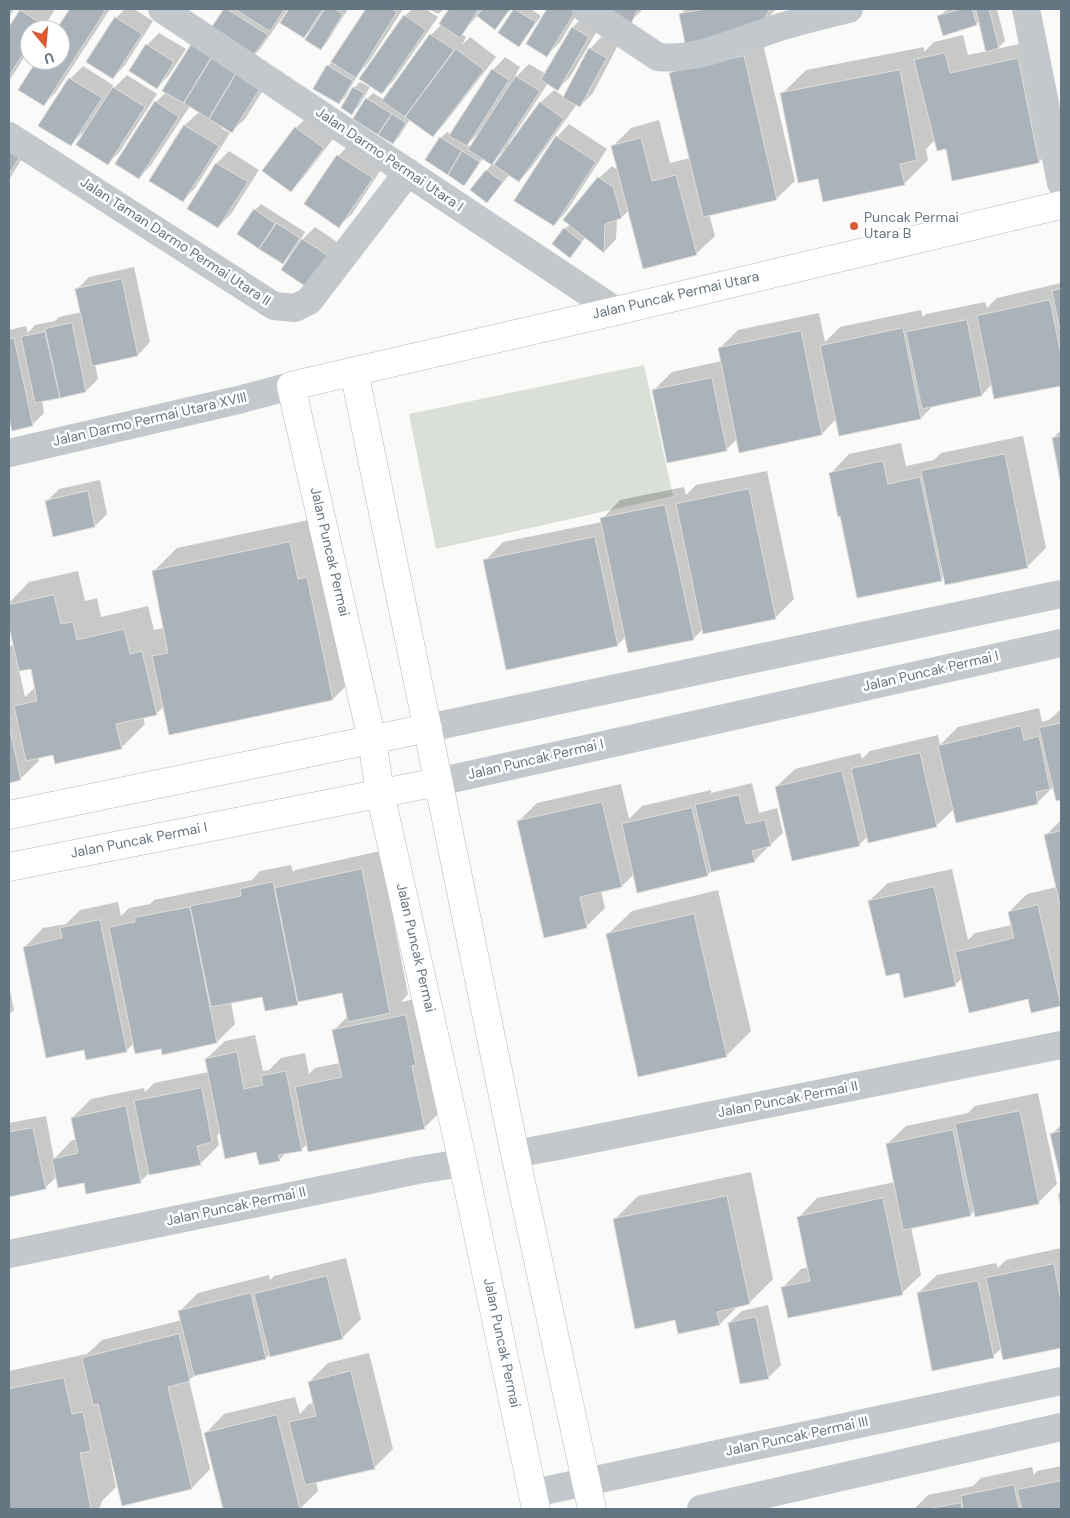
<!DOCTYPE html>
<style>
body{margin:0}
#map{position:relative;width:1070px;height:1518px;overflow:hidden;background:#fafaf8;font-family:"DM Sans",sans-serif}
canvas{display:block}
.frame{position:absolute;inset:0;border:10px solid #657683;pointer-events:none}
.north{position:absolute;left:20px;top:20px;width:50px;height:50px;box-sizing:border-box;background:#fff;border:1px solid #c1c8cd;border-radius:50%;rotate:163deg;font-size:14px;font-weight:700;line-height:20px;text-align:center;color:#657683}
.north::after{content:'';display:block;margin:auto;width:18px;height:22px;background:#e4572e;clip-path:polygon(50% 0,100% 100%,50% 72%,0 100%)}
</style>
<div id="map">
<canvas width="1070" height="1518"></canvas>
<div class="frame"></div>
<div class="north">U</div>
</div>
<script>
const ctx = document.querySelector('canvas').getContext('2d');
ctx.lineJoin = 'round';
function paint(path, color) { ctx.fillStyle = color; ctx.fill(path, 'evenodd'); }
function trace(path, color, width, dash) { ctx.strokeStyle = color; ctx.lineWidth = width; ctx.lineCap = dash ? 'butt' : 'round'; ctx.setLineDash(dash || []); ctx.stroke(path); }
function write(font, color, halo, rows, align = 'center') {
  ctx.font = font + ' "DM Sans",sans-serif'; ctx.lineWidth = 5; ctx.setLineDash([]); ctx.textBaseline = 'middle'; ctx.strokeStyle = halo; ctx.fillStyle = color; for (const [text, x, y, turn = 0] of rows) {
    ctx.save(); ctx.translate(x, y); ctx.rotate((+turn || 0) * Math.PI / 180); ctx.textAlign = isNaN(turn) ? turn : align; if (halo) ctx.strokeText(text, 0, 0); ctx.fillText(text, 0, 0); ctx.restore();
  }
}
const green = new Path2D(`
 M644 365 673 496 436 549 409 414Z`);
const shadow = new Path2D(`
 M9 9H14L9 18Z
 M23 9H53L54 11 42 30H30V48L9 81V29Z
 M71 9H110L56 92 44 104 39 60H60V30H58Z
 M125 9H134L153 21 125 65 113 78 116 18Z
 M226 9H288L260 49 250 60 273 74 245 119 232 131 223 126 221 128 230 133 195 188 183 201 150 180 185 125 199 112 190 106 151 165 139 178 156 102 166 92 164 90 192 45 208 35Z
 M289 9H348L327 42 321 48 315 26 304 37Z
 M367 9H403L368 63 358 74 345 97 339 103 328 66 334 60Z
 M412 9H444L438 14 428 9 427 10 438 17 394 80 382 93 405 16Z
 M450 9H511L495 28 478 15 461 34 466 37 462 45 470 37 496 57 445 123 433 136 410 119 399 137 393 143 367 99 373 93 385 100 431 35 441 25Z
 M515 9H531L541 16 519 45 500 33Z
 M549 9H580L560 42 547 55 527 43Z
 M615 9H643L630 22 613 13Z
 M686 9H776L754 33 680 15Z
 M951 9H997L1005 41 997 49 1036 40 1057 143 1039 162 947 147 936 139 926 149 928 160 904 184 819 178 782 94 806 70 924 47V52L934 42 963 35 968 55 988 51 980 20 977 24 939 17 945 11Z
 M585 15 601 24 570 77 558 89 548 83 508 144 510 145 541 102 554 90 564 97 590 49 602 36 618 45 593 93 580 106 577 104 531 168 519 181 510 174 487 202 472 190 487 170 492 164 495 166 507 150 505 149 492 163 483 158 470 178 464 184 441 138 447 132 451 135 493 70 505 57 520 67 513 80 529 64 546 74 573 27ZM479 132 471 147 467 145Z
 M159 33 186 49 169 75 157 88 147 45Z
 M762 39 795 181 776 199 709 214 715 236 696 254 629 210 622 217 617 219 616 239 604 252 586 237 570 256 565 229 570 224 599 178 612 166 619 171 613 146 631 128 659 120 670 163 690 158 671 74 689 55Z
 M83 66 113 85 110 92 127 75 157 94 120 151 108 164 87 128 71 144 70 79Z
 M360 82 370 87 358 107 352 113 343 108 354 88Z
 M309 115 336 135 303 178 291 190 296 128Z
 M569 124 607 149 566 212 554 225 515 200 557 137Z
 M9 132 30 145 9 180Z
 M351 143 384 165 352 214 339 226 306 204 338 156Z
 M229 151 259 170 231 214 218 227 188 208 217 163Z
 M261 204 305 232 299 243 315 227 340 244 320 274 291 254 283 262 255 210Z
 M134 267 150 342 138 355 95 364 98 379 86 391 42 400 44 413 32 425 12 430 9 412V330L26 326 28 333 35 325 55 321 59 317 82 312 77 289 89 277Z
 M1061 283V384L995 398 992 384 982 395 934 405 921 418 836 419 822 434 737 439 726 450 654 390 672 372 722 361 719 349 738 330 819 313 825 342 840 327 921 310 923 317 926 314 985 302 987 308 997 298Z
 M1061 430V479L1053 438Z
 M1023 436 1046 548 1027 567 944 576 941 579 841 514 831 473 849 454 901 443 906 466 934 460 941 453Z
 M767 471 794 599 775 618 703 629 693 639 626 637 617 645 485 561 503 542 602 522V519L620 500 684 487 686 495 696 485Z
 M100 480 107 514 95 526 47 501 59 489Z
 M313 519 357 675 333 699 164 706 156 714 143 717 145 724 121 748 54 754 38 757 39 761 20 779 9 782V646L14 645 9 621V603L29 582 78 571 85 601 97 598 101 617 148 606 154 630 164 628 153 572 177 548ZM32 667 36 686 25 697 19 670Z
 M1039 708 1042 722 1049 720 1061 709V798L1057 799 1054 786 1037 803 954 809 936 826 868 836 859 845 776 787 795 769 860 753 862 759 870 751 938 735 940 745 958 727Z
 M752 783 759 813 777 808 783 833 770 845 766 846 767 848 754 861 712 871 707 875 634 874 622 886 601 891 605 908 586 927 518 822 537 803 621 784 629 819 642 806 711 790V793Z
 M1061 820V1005L1032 1011 1029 997 962 978 956 984 900 972 869 901 888 883 952 869 968 940 975 933 1012 925 1009 912 1027 894 1057 887 1046 835Z
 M380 851 408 994 401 1002 425 997 443 1109 424 1128 308 1143 301 1150 286 1153 279 1160 257 1151 221 1132 217 1136 219 1145 200 1164 150 1172 140 1182 85 1181 57 1176 45 1188 9 1196V1123L46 1116 54 1159 72 1140H76L72 1118 91 1099 144 1088 145 1092 154 1083 209 1072 206 1059 225 1041 255 1035 263 1071 269 1070 281 1058 305 1053 309 1074 315 1068 340 1063 334 1030 348 1016 343 991 300 1000 297 1004 263 995 231 1002 235 1024 217 1042 162 1047 134 1043 126 1051 85 1048 25 947 43 928 66 924 80 910 118 902 121 916 129 908 150 904 154 900 252 880 260 871 291 865 293 872 295 870Z
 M718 890 751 1031 727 1055 639 1075 607 935 632 911Z
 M9 985 14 1010 9 1014Z
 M1038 1093 1057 1184 1038 1203 975 1210 970 1215 911 1227 921 1275 902 1293 783 1287 801 1269 809 1267 799 1217 817 1198 895 1182 887 1144 906 1126 968 1113 975 1106Z
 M1061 1125V1176L1052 1134Z
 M751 1172 773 1279 749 1303 738 1306 720 1324 676 1319 614 1220 638 1196Z
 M1061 1191V1209L1058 1194Z
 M1061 1248V1347L1004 1359 1002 1348 993 1356 918 1293 937 1275 996 1263 998 1268 1006 1260Z
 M346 1258 361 1319 342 1338 270 1354 266 1358 195 1375 189 1380 210 1469 192 1488 112 1458 110 1459 116 1487 102 1501 99 1509H9V1371L87 1354 102 1340 182 1320 179 1312 198 1293 269 1275 270 1280 274 1276Z
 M768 1305 781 1365 768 1378 729 1323 742 1311Z
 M369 1353 393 1449 374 1468 316 1481 318 1491 300 1509H224L206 1433 224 1414 295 1397 300 1414 309 1404 314 1403 309 1382 328 1363Z
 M1061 1466V1509H914L928 1495 973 1486 981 1478 1032 1467 1034 1475 1037 1471Z`);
const building = new Path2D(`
 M70 9H102L105 11 44 106 18 90 37 60H60V30H56Z
 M224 9H227L268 35 248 63 206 36Z
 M235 9H285L270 31Z
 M289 9H323L304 38 280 23Z
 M325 9H335L343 14 321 50 305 40Z
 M366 9H392L397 12 356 78 331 62Z
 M449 9H479L460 38 439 24Z
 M483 9H510L495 30 477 16Z
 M514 9 536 22 519 47 498 33Z
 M547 9H570L575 12 547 57 526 44Z
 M613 9H638L631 24 611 13Z
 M706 9H770L755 34 686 48 679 14Z
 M962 9H972L977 25 943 36 937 16Z
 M976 9H989L999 48 986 52Z
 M20 10 42 24 38 30H30V43L9 76V27Z
 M404 15 426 30 382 94 359 79Z
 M115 17 142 34 113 79 86 62Z
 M572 27 589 37 558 91 541 80Z
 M430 34 454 50 405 117 382 101Z
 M146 44 174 62 157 89 129 71Z
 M191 45 212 57 184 103 162 91Z
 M589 48 607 58 580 107 563 98Z
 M456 49 484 70 433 137 405 117Z
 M945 53 950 73 1018 58 1039 163 952 181 946 149 937 151 914 60Z
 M744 56 777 200 703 217 669 73Z
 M212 57 237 72 209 119 184 103Z
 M327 65 353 81 339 104 313 89Z
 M492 69 509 80 467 146 449 136Z
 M900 70 917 160 900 164 905 185 823 202 818 179 798 183 780 93Z
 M237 72 261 87 232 133 209 119Z
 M516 76 540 91 492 165 468 150Z
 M69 78 102 98 71 146 38 126Z
 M113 87 145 107 108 165 76 145Z
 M353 87 364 93 352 115 341 108Z
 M366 98 392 114 378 135 353 119Z
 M155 101 179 117 139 179 115 164Z
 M540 102 564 119 519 182 494 165Z
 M392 114 406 123 393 144 378 135Z
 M184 125 219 146 183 202 149 181Z
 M295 127 324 148 291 192 262 171Z
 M556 136 596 162 554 226 514 201Z
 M440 137 462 151 448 175 425 160Z
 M641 138 652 181 676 175 697 255 643 269 611 146Z
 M462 151 480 162 464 186 448 175Z
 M9 152 19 158 9 174Z
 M337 155 373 178 339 228 304 204Z
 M216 163 248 182 218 228 187 209Z
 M486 170 503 182 487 203 470 190Z
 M598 177 613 187 622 218 605 224 604 253 563 220Z
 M254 209 276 224 259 249 237 234Z
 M276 223 300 238 283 264 259 249Z
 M564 228 582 242 570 258 552 244Z
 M302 239 329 256 308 288 281 270Z
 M122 279 138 356 92 366 75 289Z
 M1061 289V335L1052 291Z
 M1050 300 1061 355V386L994 399 977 316Z
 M967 320 982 396 922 409 906 332Z
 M72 323 86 392 60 398 45 329Z
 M903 328 921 419 839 436 820 346Z
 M801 331 822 435 739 453 718 348Z
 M45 332 60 398 35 403 21 337Z
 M14 338 33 426 12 431 9 418V339Z
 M712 378 727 451 667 463 652 390Z
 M1061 436V485L1052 438Z
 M1005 454 1028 568 945 585 921 471Z
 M883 461 888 484 920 477 942 581 857 598 840 516 838 517 829 473Z
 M749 489 776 619 703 634 676 504Z
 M88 491 95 527 53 537 45 501Z
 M665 505 694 640 628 653 600 518Z
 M595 537 618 646 506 670 483 560Z
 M290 542 298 579 307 577 333 700 169 735 152 656 168 653 152 571Z
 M54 595 61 624 73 622 77 640 124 629 130 654 142 651 157 715 116 724 122 749 55 764 53 755 26 761 14 706 37 701 31 669 19 671 9 627V605Z
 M1061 723V800L1056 801 1039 728Z
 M9 725 21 780 9 783Z
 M1021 726 1024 740 1039 736 1050 789 1036 792 1038 804 956 823 938 746Z
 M920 753 937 827 868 843 851 769Z
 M842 771 860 846 792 861 775 787Z
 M739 795 746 824 765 820 771 846 752 851 755 862 711 872 695 805Z
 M602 802 622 887 580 897 587 928 544 938 517 821Z
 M692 808 708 876 637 893 622 824Z
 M1061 831V910L1044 835Z
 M362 869 390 1013 348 1022 342 993 298 1002 275 888Z
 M273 882 298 1005 265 1011 262 997 211 1007 190 906 241 896 240 889Z
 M934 887 956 986 904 998 899 973 886 976 868 901Z
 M1038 905 1061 1006 1031 1013 1028 999 969 1013 955 952 1014 938 1008 912Z
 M190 907 217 1043 162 1055 161 1049 135 1054 109 927 135 922 134 918Z
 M694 914 727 1057 638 1077 606 934Z
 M100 920 127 1052 86 1060 84 1050 46 1058 23 947 62 938 60 928Z
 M406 1015 416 1065 412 1066 425 1129 308 1152 295 1087 342 1077 332 1030Z
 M237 1052 244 1089 263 1085 261 1076 286 1071 302 1151 278 1155 280 1161 259 1165 256 1152 225 1159 205 1059Z
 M202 1088 212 1142 197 1146 201 1165 149 1175 134 1101Z
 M126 1106 141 1183 86 1194 84 1183 58 1188 52 1159 78 1153 71 1118Z
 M1020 1111 1039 1204 975 1217 955 1124Z
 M33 1128 46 1189 9 1197V1132Z
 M953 1130 971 1216 903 1230 886 1144Z
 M1061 1131V1181L1050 1134Z
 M727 1196 750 1304 717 1312 720 1325 678 1334 675 1320 635 1329 613 1219Z
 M883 1198 903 1295 788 1318 781 1287 810 1281 797 1217Z
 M1054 1264 1061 1302V1348L1003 1360 986 1278Z
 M327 1276 343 1339 270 1357 254 1294Z
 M978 1281 994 1358 932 1371 917 1293Z
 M251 1293 266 1359 194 1376 178 1311Z
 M756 1317 769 1379 740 1384 728 1323Z
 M179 1334 190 1381 168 1387 192 1489 122 1506 98 1404 93 1405 82 1358Z
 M351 1371 375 1469 305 1485 289 1422 316 1416 308 1382Z
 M64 1378 72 1414 83 1412 91 1451 80 1453 91 1509H9V1389Z
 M277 1415 300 1509H223L204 1433Z
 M1061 1481V1509H1022L1017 1490Z
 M1014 1485 1019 1509H963L961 1496Z
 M961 1503 962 1509H928Z`);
const street = new Path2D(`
 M162 9 616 311
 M586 9 658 57C698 61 738 41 774 29 799 21 824 15 849 9
 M1026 9 1061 183
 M9 136 274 306 295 308 309 301 408 172
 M9 453 238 400 291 386
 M428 728 1061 594
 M438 782 1061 643
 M515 1154 563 1145 1061 1045
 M9 1254 418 1170 463 1163
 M534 1493 1061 1381
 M701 1509 1061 1427`);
const secondary = new Path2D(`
 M354 371 515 1154 592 1509
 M9 815 428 728
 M9 867 438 782
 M536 1509 463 1163 380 793 372 740 291 386 616 311 1061 205`);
const markers = [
 [854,226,5,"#e4572e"]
];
const streetNames = [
 ["Jalan Darmo Permai Utara I",389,160,34],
 ["Jalan Taman Darmo Permai Utara II",175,242,33],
 ["Jalan Puncak Permai Utara",676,296,-13],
 ["Jalan Darmo Permai Utara XVIII",150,420,-13],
 ["Jalan Puncak Permai",329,552,77],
 ["Jalan Puncak Permai I",931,672,-13],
 ["Jalan Puncak Permai I",536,760,-13],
 ["Jalan Puncak Permai I",139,841,-11],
 ["Jalan Puncak Permai",415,948,77],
 ["Jalan Puncak Permai II",788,1100,-11],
 ["Jalan Puncak Permai II",236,1207,-12],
 ["Jalan Puncak Permai",501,1343,78],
 ["Jalan Puncak Permai III",797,1437,-12]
];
const poiNames = [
 ["Puncak Permai",864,218],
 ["Utara B",864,234]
];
paint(green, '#dadfd7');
paint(shadow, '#0003');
paint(building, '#aab3b9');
trace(building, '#dcdcda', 1);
trace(secondary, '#b3babf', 29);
trace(street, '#c3c8cc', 28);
trace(secondary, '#fff', 28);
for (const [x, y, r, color] of markers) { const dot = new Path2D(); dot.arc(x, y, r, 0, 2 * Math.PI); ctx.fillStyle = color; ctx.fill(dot); trace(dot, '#fff', 2); }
write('14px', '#657683', '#fff', streetNames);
write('14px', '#657683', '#fff', poiNames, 'left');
</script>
